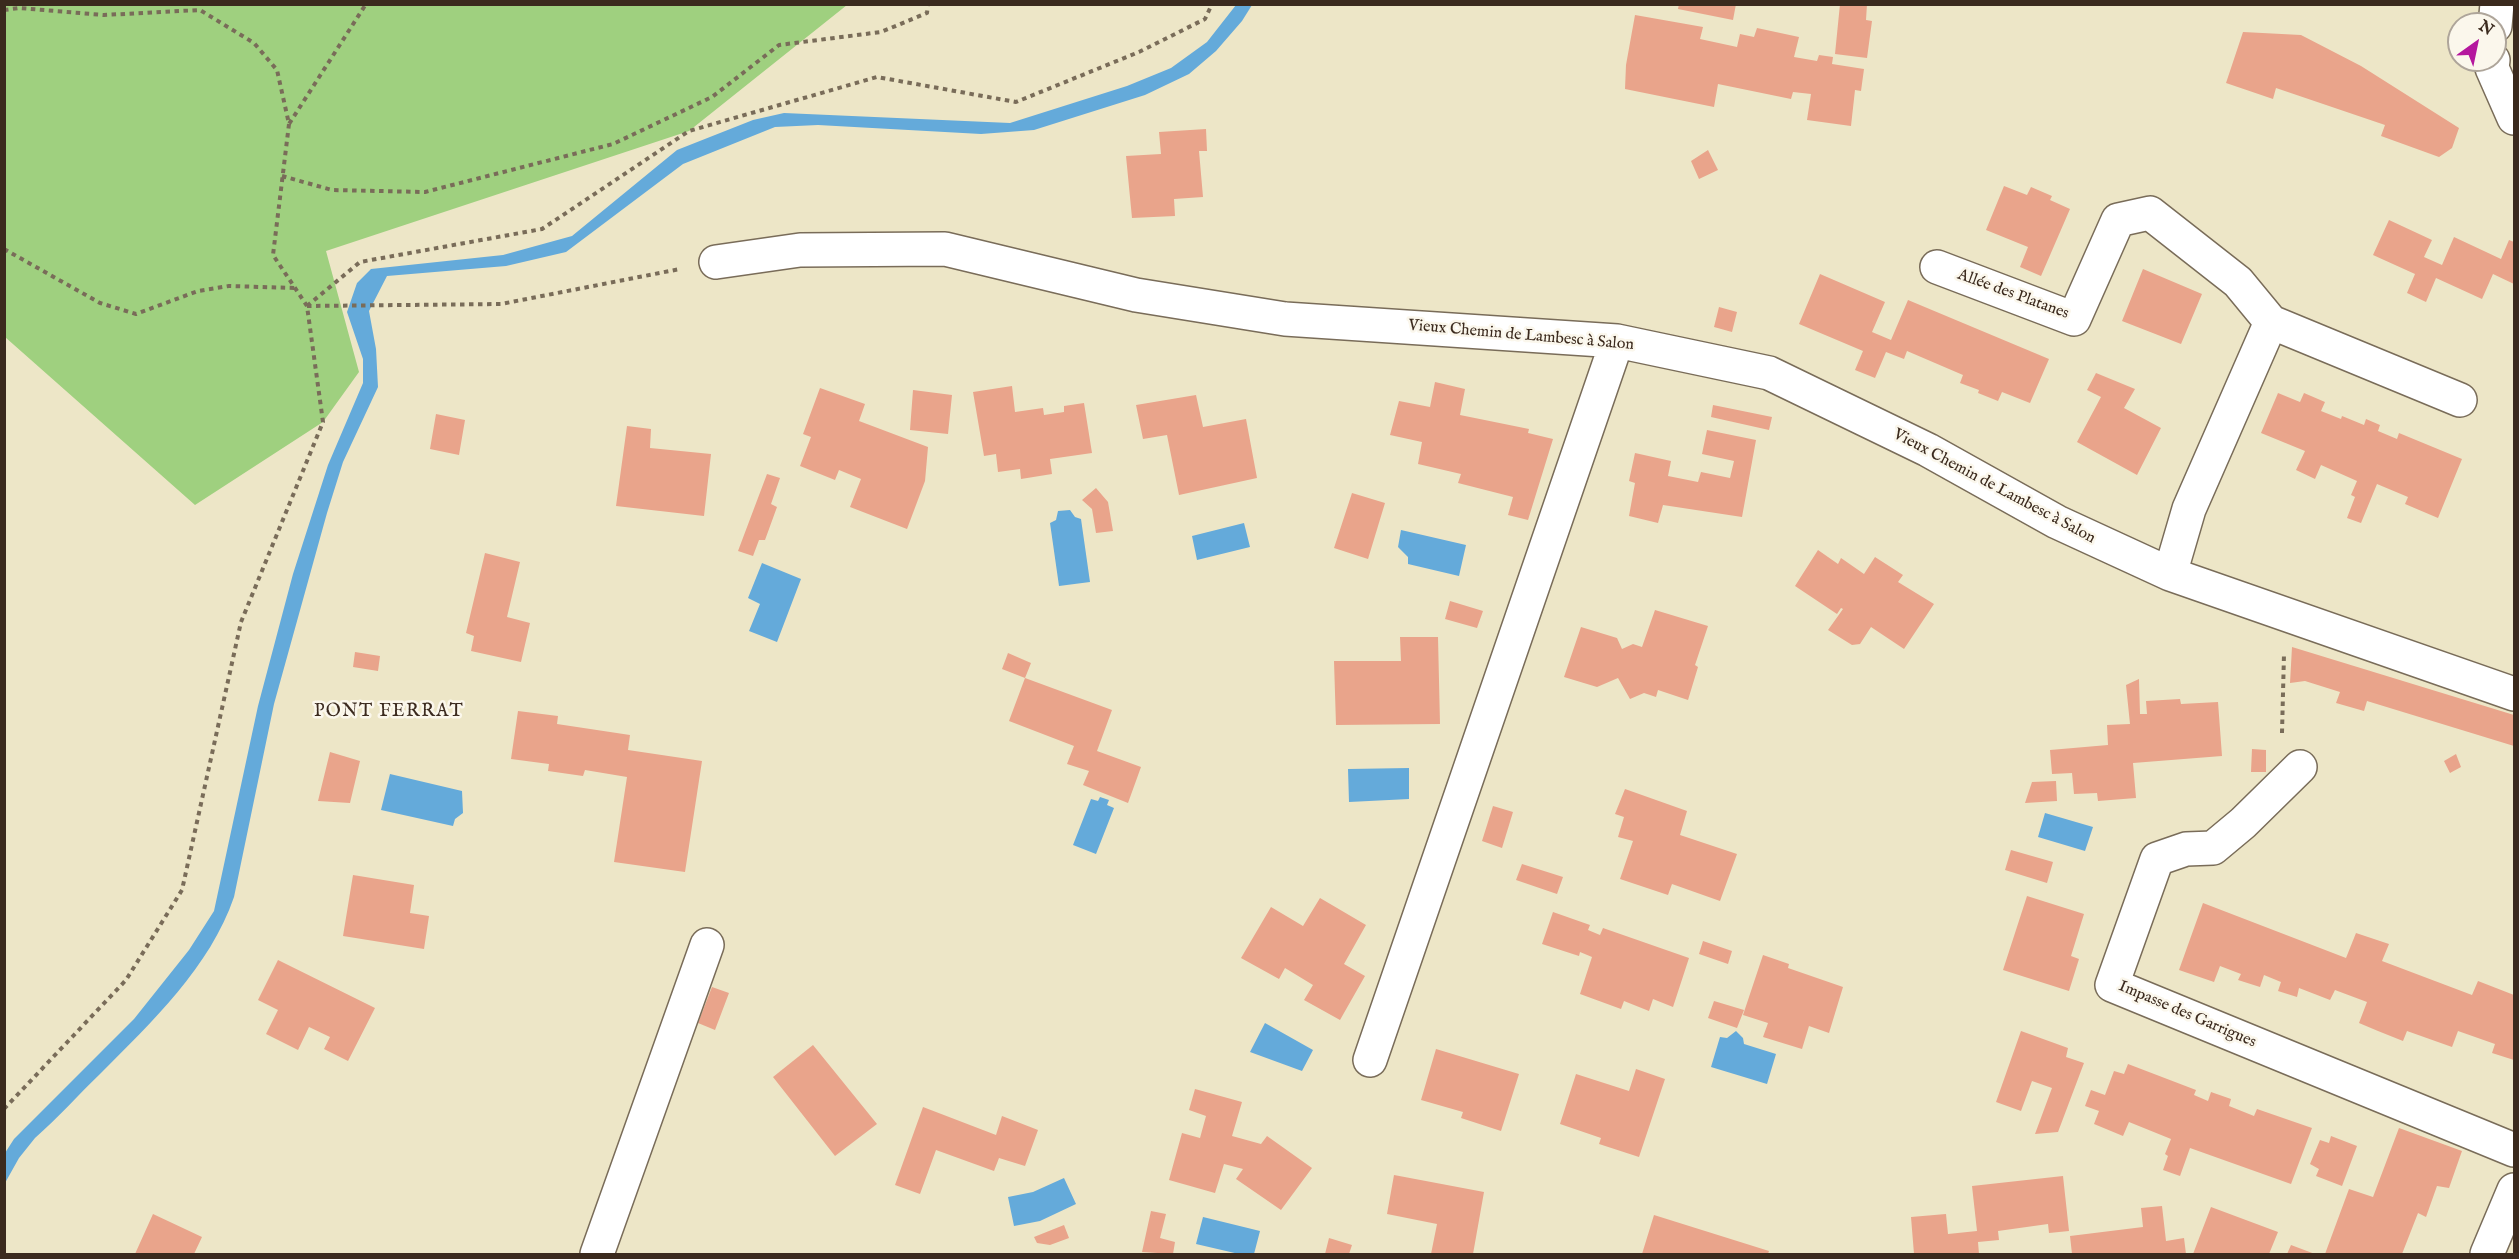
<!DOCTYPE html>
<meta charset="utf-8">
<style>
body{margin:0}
#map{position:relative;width:2519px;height:1259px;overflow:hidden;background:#ede6c7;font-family:"IM FELL English",serif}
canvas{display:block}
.frame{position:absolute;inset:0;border:6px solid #3b2a1e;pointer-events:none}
.north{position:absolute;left:2447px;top:12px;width:60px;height:60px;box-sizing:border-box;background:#fbf7ec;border:2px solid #aea59a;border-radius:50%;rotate:33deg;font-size:16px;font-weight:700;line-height:24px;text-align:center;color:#3b2a1e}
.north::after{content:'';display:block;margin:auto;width:21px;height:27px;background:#b5179e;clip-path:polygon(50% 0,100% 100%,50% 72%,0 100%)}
</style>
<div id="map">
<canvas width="2519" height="1259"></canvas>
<div class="frame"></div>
<div class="north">N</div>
</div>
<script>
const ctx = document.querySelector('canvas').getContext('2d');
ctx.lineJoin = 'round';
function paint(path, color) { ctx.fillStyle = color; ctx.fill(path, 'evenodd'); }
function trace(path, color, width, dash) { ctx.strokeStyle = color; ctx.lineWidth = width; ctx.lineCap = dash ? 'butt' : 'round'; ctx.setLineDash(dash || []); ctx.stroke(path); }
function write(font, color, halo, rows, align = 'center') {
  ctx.font = font + ' "IM FELL English",serif'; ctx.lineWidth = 5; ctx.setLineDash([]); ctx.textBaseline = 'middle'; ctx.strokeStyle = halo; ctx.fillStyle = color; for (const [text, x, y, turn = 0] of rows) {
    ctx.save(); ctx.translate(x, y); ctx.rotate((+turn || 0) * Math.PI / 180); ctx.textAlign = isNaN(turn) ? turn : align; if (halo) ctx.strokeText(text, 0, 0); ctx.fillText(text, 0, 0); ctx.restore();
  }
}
const green = new Path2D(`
 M5 4H847V5L689 131 326 251 359 372 323 422 195 505 5 337Z`);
const water = new Path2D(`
 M1236 5H1252L1242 21 1216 51 1189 74 1145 95 1034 130 981 134 818 125 775 127 683 164 566 252 506 266 387 276 369 311 376 349 378 387 343 462 327 513 274 704 234 897C210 967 152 1022 100 1074 78 1095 58 1118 35 1138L19 1158 5 1183V1153L14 1139 134 1019 189 950 214 911 258 706 293 574 328 465 363 383V359L347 312 357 283 371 269 503 255 572 236 677 150 753 120 784 113 1010 123 1127 86 1171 68 1207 42Z
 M1070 510 1075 517 1081 519 1090 582 1059 586 1050 523 1056 520 1058 511Z
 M1244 523 1250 547 1197 560 1192 536Z
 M1401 530 1466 545 1459 576 1408 564V557L1398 547Z
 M762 563 801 579 777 642 749 631 760 604 748 598Z
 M1409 768V799L1349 802 1348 769Z
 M390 774 462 791 463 813 455 819 453 826 381 810Z
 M1100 797 1109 800 1107 805 1114 808 1096 854 1073 845 1091 799 1098 801Z
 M2045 813 2093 827 2085 851 2038 837Z
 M1265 1023 1313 1050 1302 1071 1250 1052Z
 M1736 1031 1743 1038 1744 1044 1776 1054 1767 1084 1711 1067 1720 1037 1727 1038Z
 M1064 1178 1076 1204 1040 1221 1014 1226 1008 1197 1033 1192Z
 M1203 1217 1260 1231 1254 1254H1239L1196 1244Z`);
const building = new Path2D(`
 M1679 4H1736L1733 20 1678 9Z
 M1840 4H1867L1866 20 1872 21 1867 58 1835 54Z
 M1635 15 1703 27 1700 39 1737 47 1740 34 1754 37 1757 28 1799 37 1794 57 1817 61 1819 55 1833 57 1832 64 1864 69 1861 91 1855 90 1851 126 1807 120 1811 94 1793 92 1791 99 1718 84 1714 107 1625 89 1626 65Z
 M2243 32 2301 35 2361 66 2459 128 2452 148 2439 157 2381 136 2385 125 2276 88 2273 99 2226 83Z
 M1206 129 1207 151H1199L1203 197 1174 199 1175 216 1132 218 1126 156 1161 154 1159 132Z
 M1708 150 1718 170 1699 179 1691 161Z
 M2004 186 2027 195 2031 187 2052 196 2050 200 2070 209 2041 276 2020 267 2028 247 1986 230Z
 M2389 220 2432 240 2424 257 2442 265 2454 237 2501 259 2509 240 2514 242V284L2493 274 2482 299 2436 278 2426 302 2407 293 2415 274 2373 255Z
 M2143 269 2202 294 2181 344 2122 321Z
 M1820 274 1885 302 1872 332 1891 340 1908 300 2049 359 2030 403 2002 392 1998 401 1978 393 1979 390 1960 383 1963 375 1907 351 1904 359 1886 352 1875 378 1855 370 1863 351 1799 324Z
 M1719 307 1737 312 1732 332 1714 327Z
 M2096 373 2135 389 2124 408 2161 428 2137 475 2077 442 2101 397 2087 390Z
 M1435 382 1465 389 1460 415 1529 429 1528 433 1553 439 1528 520 1508 515 1513 497 1458 483 1461 474 1418 464 1422 442 1390 435 1399 401 1430 407Z
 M1012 386 1015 412 1043 408 1044 415 1064 412V406L1084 403 1092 453 1050 459 1052 474 1021 479 1020 469 998 472 996 454 984 456 973 392Z
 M820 388 865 404 859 421 928 447 925 481 907 529 850 507 861 479 839 470 835 480 800 466 811 437 803 434Z
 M913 390 952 395 948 434 910 430Z
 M2278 393 2300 402 2304 393 2325 402 2321 411 2341 419 2342 416 2364 425 2366 419 2380 425 2378 431 2397 439 2399 433 2462 459 2438 518 2405 504 2408 497 2377 484 2361 523 2347 518 2355 497 2351 495 2357 481 2321 465 2315 479 2296 470 2305 451 2261 433Z
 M1196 395 1203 427 1246 419 1257 478 1179 495 1167 435 1143 439 1136 405Z
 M1713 405 1772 417 1769 430 1711 417Z
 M436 414 465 420 459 455 430 449Z
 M627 426 651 429 650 448 711 454 704 516 616 506Z
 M1707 430 1756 440 1742 517 1663 505 1658 523 1629 516 1635 483 1629 481 1635 453 1671 461 1668 476 1698 482 1701 472 1730 478 1734 461 1702 454Z
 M767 474 780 478 771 504 777 507 765 540H759L753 556 738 551Z
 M1096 488 1108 502 1113 531 1096 533 1092 509 1082 500Z
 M1352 493 1385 503 1368 559 1334 548Z
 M1818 550 1838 564 1841 558 1864 574 1875 557 1903 575 1898 582 1934 604 1904 649 1871 627 1860 644 1852 645 1828 630 1843 609 1841 608 1837 614 1795 586Z
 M485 553 520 562 507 617 530 623 521 662 471 651 474 636 466 633Z
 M1450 601 1483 611 1477 628 1445 619Z
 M1655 610 1708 626 1695 665 1698 667 1688 700 1658 690 1656 697 1644 693 1630 699 1618 678 1597 687 1564 677 1581 627 1617 638 1622 649 1633 644 1642 647Z
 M1400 637H1438L1440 724 1336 725 1334 661H1401Z
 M2292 647 2514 715V746L2367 701 2364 711 2336 703 2340 692 2305 681 2290 683Z
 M355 652 380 656 378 671 353 667Z
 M1008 653 1031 663 1025 678 1002 669Z
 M1025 678 1112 710 1097 751 1141 767 1128 803 1083 785 1089 771 1067 764 1074 746 1009 721Z
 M2139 679 2140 714H2147L2146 701 2180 699 2181 704 2218 702 2222 756 2133 763 2136 798 2098 801 2097 793 2074 794 2072 773 2052 774 2050 750 2108 745 2107 725 2130 724 2126 685Z
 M518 711 558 716 557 724 630 735 628 750 702 761 685 872 614 862 627 777 585 770 583 776 548 771 549 764 511 759Z
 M2252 749 2266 750V772H2251Z
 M330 752 360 761 350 803 318 801Z
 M2456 754 2461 767 2450 773 2444 761Z
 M2056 781 2057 801 2025 803 2032 782Z
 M1625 789 1687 811 1680 835 1737 854 1720 901 1672 884 1668 895 1620 879 1633 841 1618 837 1624 817 1615 814Z
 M1493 806 1513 812 1502 848 1482 841Z
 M2011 850 2053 862 2047 883 2005 870Z
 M1522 864 1563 877 1557 894 1516 880Z
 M353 875 414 885 410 913 429 916 424 949 343 936Z
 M2027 896 2084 914 2071 956 2079 959 2069 991 2003 970Z
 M1320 898 1366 925 1344 964 1365 976 1340 1020 1304 1000 1313 985 1285 968 1279 979 1241 958 1271 907 1303 926Z
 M2203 903 2346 958 2356 933 2389 944 2382 961 2472 995 2478 981 2514 995V1060L2492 1053 2495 1044 2458 1031 2452 1047 2407 1031 2403 1041 2378 1031 2359 1023 2367 1002 2335 990 2330 1000 2299 988 2297 997 2278 991 2281 982 2264 975 2260 987 2238 980 2241 974 2220 966 2214 982 2179 970Z
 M1553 912 1590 925 1588 930 1600 935 1603 928 1689 958 1673 1007 1653 999 1649 1011 1624 1001 1621 1009 1580 994 1592 957 1580 952 1579 956 1542 944Z
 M1703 941 1732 951 1728 964 1699 954Z
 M1763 955 1789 964 1788 968 1843 987 1829 1033 1809 1026 1802 1049 1763 1037 1768 1023 1743 1015Z
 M278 960 375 1008 348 1061 324 1049 330 1037 309 1027 298 1050 266 1034 278 1010 258 1000Z
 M712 987 729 993 715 1030 698 1023Z
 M1714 1001 1744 1010 1737 1028 1708 1018Z
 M2021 1031 2068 1048 2066 1057 2084 1063 2058 1132 2035 1134 2052 1088 2032 1081 2021 1111 1996 1102Z
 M813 1045 877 1124 835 1156 773 1077Z
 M1436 1049 1519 1074 1501 1131 1461 1118 1463 1112 1421 1100Z
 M2128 1064 2196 1090 2194 1095 2208 1101 2211 1092 2231 1099 2229 1106 2254 1116 2257 1109 2312 1128 2291 1184 2190 1148 2180 1176 2163 1170 2168 1156 2165 1154 2171 1139 2129 1122 2123 1136 2094 1124 2099 1111 2085 1106 2091 1090 2105 1095 2114 1071 2124 1074Z
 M1636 1069 1665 1079 1639 1157 1599 1144 1601 1138 1560 1124 1576 1074 1629 1091Z
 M1195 1089 1242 1102 1232 1136 1261 1144 1267 1136 1312 1168 1281 1210 1236 1179 1243 1169 1224 1164 1215 1193 1169 1180 1182 1133 1200 1138 1206 1116 1189 1110Z
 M923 1107 996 1135 1002 1116 1038 1130 1025 1166 999 1158 994 1171 936 1150 920 1194 895 1185Z
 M2399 1128 2462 1151 2449 1188 2437 1186 2426 1217 2418 1213 2402 1254H2325L2349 1189 2373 1197Z
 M2331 1136 2357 1146 2342 1186 2316 1176 2319 1169 2310 1164 2320 1140 2329 1143Z
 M1394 1175 1484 1192 1473 1254H1431L1437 1224 1387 1214Z
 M2063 1176 2069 1231 2049 1233 2048 1224 1998 1231 1999 1240 1978 1242 1979 1254H1914L1911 1217 1946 1214 1948 1234 1977 1231 1972 1186Z
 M2162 1206 2166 1241 2184 1238 2186 1254H2072L2070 1236 2143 1227 2141 1208Z
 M2211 1207 2278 1232 2269 1254H2193Z
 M1151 1211 1166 1214 1160 1238 1175 1242 1173 1254 1142 1252Z
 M153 1214 202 1237 194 1254H135Z
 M1654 1215 1769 1251 1768 1254H1642Z
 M1064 1225 1069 1238 1050 1245 1037 1243 1034 1237Z
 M1329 1238 1352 1245 1349 1254H1325Z
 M2291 1245 2315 1254H2287Z`);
const path = new Path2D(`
 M4 10 19 8 104 15 200 10 254 43 277 70 289 124 366 4
 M282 176 332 190 425 192 613 144 712 97 779 45 881 32 927 13 928 4
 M4 249 100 303 136 314 198 291 229 286 295 288
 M307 306 360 262 542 229 689 131 877 77 1016 102 1139 52 1205 19 1212 4
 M307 306 501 304 680 269
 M2282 733 2284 654
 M4 1109 126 980 182 890 241 622 323 422 307 306 273 255 289 124`);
const minor = new Path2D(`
 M2495 26 2497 4
 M2493 60 2492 68 2514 118
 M716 262 800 250 945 249 1136 295 1285 319 1617 341 1769 373 1928 450 2057 522 2170 574 2514 694
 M1937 267 2074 319 2118 220 2150 213 2238 282 2271 322
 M2170 574 2189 509 2271 322 2460 400
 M2300 767 2243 823 2213 848 2186 849 2157 859 2112 985 2514 1150
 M1370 1060 1617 341
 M597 1254 707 945
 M2487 1254 2514 1190`);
const streetNames = [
 ["Allée des Platanes",2013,295,20],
 ["Vieux Chemin de Lambesc à Salon",1521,336,5],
 ["Vieux Chemin de Lambesc à Salon",1994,487,28],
 ["Impasse des Garrigues",2187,1015,23]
];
const neighbourhoodNames = [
 ["PONT FERRAT",389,712]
];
paint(green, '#9fd07f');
paint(water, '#64aada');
paint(building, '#e9a48b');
trace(minor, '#796c59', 36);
trace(path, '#796c59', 4, [4.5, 4.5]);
trace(minor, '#fff', 33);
write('16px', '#3b2a1e', '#fbf7ec', streetNames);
ctx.letterSpacing = '1.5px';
write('18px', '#3b2a1e', '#fbf7ec', neighbourhoodNames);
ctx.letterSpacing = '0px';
</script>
